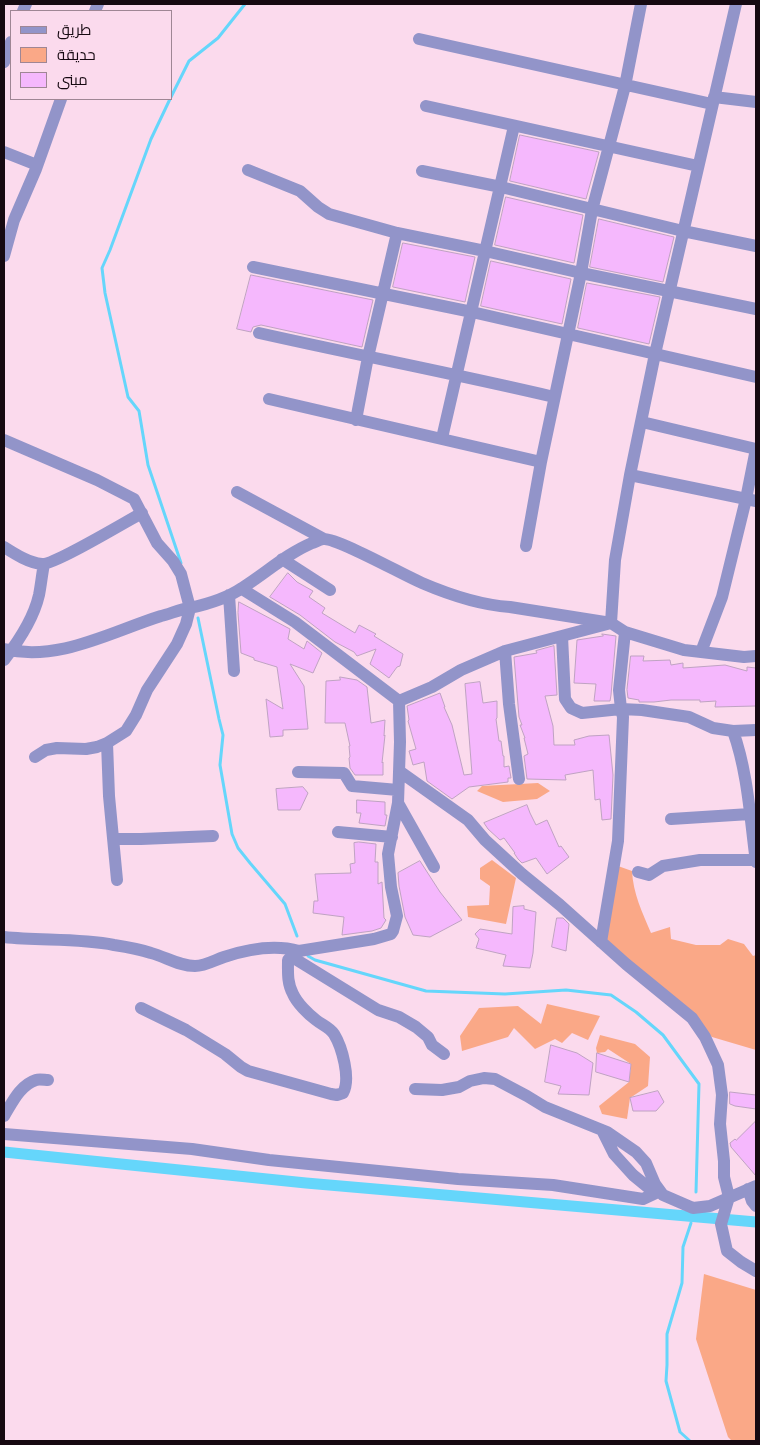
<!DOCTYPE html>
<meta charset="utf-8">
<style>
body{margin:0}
#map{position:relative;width:760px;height:1445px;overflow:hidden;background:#fbdaed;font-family:"Roboto Condensed",Cairo,sans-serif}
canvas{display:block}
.frame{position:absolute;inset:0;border:5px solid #160911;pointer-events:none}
.legend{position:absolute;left:10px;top:10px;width:162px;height:90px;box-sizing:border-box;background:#fbdaed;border:1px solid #9f8695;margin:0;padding:6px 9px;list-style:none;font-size:15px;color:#160911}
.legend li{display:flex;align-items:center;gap:10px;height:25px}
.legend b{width:25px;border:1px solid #9f8695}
</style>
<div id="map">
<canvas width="760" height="1445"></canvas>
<div class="frame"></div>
<ul class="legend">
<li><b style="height:6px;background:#9294c9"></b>طريق</li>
<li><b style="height:14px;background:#faa887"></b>حديقة</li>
<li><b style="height:14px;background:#f5b8fd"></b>مبنى</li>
</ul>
</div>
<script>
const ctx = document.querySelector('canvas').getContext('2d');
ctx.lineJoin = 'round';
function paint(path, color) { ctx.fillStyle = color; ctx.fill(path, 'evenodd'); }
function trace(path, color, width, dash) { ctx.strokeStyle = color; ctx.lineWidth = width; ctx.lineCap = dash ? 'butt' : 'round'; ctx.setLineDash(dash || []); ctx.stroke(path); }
const green = new Path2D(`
 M538 783 550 791 537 799 503 802 477 791 482 786Z
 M492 860 516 878 506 924 468 917 467 906 489 905 490 886 480 879V868Z
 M618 866 632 871C633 893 642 912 651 933L670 927 671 939 696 945H720L728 939 744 944 753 956 756 955V1050L712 1037 699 1028 604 945Z
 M547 1004 600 1016 588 1040 572 1033 562 1043 555 1039 535 1049 514 1028 508 1037 462 1051 460 1036 479 1008 518 1006 541 1024Z
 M600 1035 635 1044 650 1057 648 1086 630 1098 627 1119 602 1114 599 1106 629 1082 631 1064 608 1049 605 1052 597 1053 596 1048Z
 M704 1274 756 1290V1441H732L728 1437 696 1339Z`);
const stream = new Path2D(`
 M171 97 189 61 218 38 245 4
 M170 99 151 139 110 250 102 268 105 293 128 397 139 411 148 465 181 563
 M198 618 219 719 223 735 220 765 232 834 238 848 250 863 285 904 297 936
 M308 956 315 960 426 991 505 994 566 990 611 995 636 1012 663 1035 699 1084 696 1192
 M690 1441 680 1432 666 1381 667 1365V1334L682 1283 683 1247 691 1223`);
const canal = new Path2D(`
 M4 1152 306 1183 756 1222`);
const building = new Path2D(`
 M520 135 599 152 586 199 510 181Z
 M506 197 583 215 574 263 495 245Z
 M599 219 674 237 663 282 590 267Z
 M403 243 475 257 465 302 393 287Z
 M491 261 571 279 562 324 481 306Z
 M251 275 373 300 362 347 261 325 253 327 251 332 237 329Z
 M587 283 660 297 649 344 578 328Z
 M288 573 297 582 313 591 309 597 325 608 322 613 355 633 359 625 376 634 374 636 403 654 400 666 397 667 389 678 370 664 376 649 357 656 354 652 335 642 300 615 270 597Z
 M239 602 290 629 288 639 304 649 307 641 322 653 313 673 290 664 304 686 308 729 283 730V736L270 737 266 699 283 709 277 667 254 660V658L241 653 238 613Z
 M602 634 616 636 611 695 610 701H594L596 684 574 683 577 640 603 636Z
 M554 646 557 695 545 696 553 726 554 745H575L574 740 589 736 609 735 613 775 611 819 602 820 600 799 595 800 593 770 565 775 566 780 527 779 524 756 528 754 524 738H525L520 725H522L519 717 514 657 537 653 536 651Z
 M631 656H644L643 661 670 660 671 665 683 663V668L725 665 747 671V667L756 668V706L715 707 716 701 700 702V700H671L654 702H639V700L628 698 627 690Z
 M340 677 357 680 367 687 371 723 385 720 384 736 385 735 382 763 383 762V775H355L350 768 349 758 350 757 349 746H350L345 723H325L326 681 340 680Z
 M480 682 483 703 497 701V718L496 719 499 741H501L503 756H504V767L509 766 511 778H508V782L469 787 452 799 427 781 424 762 413 765 409 751 416 749 408 721 409 720 407 706 440 693 445 707H444L452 725 464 775 472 774 465 684Z
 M303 787 308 793 300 810H278L276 789Z
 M357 800 385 802V815H387L385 826 359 823 361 813H357Z
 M527 805 530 813 536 825 547 820 559 847 561 846 569 857 547 874 536 858 522 863 518 859 514 853H515L504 838 500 840 488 829 484 823Z
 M359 842 376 844 375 862H378V884L382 882 384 918 386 920 381 928 372 931 342 935 344 917 313 913 314 901H318L315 874 351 873 350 864 355 863 354 843Z
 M420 861 440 892 462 920 430 937 413 935 405 917 399 886 398 873Z
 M524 906V909L536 912 533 953 530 968 503 966 506 955 476 948 479 939 475 934 480 929 512 934 513 907Z
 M557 918H563L569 924 566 951 552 947Z
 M551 1045 577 1053 593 1063 589 1095 558 1094 561 1086 545 1082Z
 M597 1053 631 1064 629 1082 596 1072Z
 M658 1091 664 1102 656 1111H633L630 1098Z
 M730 1092 756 1095V1109L735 1106 730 1104Z
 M756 1121V1176L731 1147 730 1143 735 1139 736 1140Z`);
const minor = new Path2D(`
 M23 11 26 4
 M95 11 98 4
 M419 39 712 104
 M4 62 11 42
 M714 97 756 102
 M426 106 698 166
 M4 152 37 165
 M248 170 300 191 318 207 329 214 397 233 485 251 581 273 756 309
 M422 171 501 187 683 231 756 246
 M4 256 14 220 36 169 61 99
 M253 267 472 312 756 377
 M259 333C357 355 456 374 554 397
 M269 399 541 462
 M356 420 368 357 397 233
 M642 422 756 449
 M442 438 514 126
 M4 440 97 480 134 499 157 543 173 561 181 574 190 608 186 624 177 644 147 690 136 715 126 731 107 743 97 747 86 749 57 748 46 750 35 757
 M630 475 756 501
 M237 492 324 539
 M526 546 541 462 581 273 592 210 625 86 641 4
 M4 547C15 554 29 563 42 564 54 565 127 521 142 513
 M282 559 330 590
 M242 589 295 622 399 701
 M229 595 234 671
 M611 623 615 560 630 475 655 354 736 4
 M625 632 619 690 621 709 642 710 689 717 713 728 733 731 756 730
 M562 636 565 699 571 708 582 713 621 709 623 717 618 841 601 942
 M4 649C59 662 110 632 161 616 170 614 180 609 190 608 208 604 226 599 242 588 266 573 286 554 312 543 315 542 319 540 323 539 336 537 405 576 422 583 450 595 480 605 510 607L611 623 625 632 684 650 744 657 756 656
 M505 651 509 704 519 779
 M701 652 722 597 746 499 756 449
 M4 660C18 642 34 617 39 595 41 585 42 574 44 564
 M733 731C748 773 750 818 756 862
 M107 743 109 796 117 880
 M399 771 468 820 485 840 522 874 560 905 626 964 692 1018 705 1037 718 1065 722 1095 720 1124 724 1161V1177L729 1197 721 1224 727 1251 741 1262 756 1271
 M298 772 344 773 352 786 398 790
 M398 803 434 867
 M671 819 750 814
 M338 832 392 837
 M114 839H141L213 836
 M638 872 649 875 663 866 700 860H756
 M4 937C40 941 78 938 114 945 127 947 139 949 151 953 166 957 179 966 195 966 205 966 215 960 224 957 248 949 274 944 299 951
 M292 957 378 1010 399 1017 416 1027 428 1037 432 1045 444 1054
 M141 1008 186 1030 225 1054 241 1067 248 1071 331 1094 337 1095 343 1093C351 1079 342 1047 334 1034 329 1027 322 1025 316 1020 308 1014 297 1003 293 994 287 983 288 972 288 960L299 951 374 939 391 934 393 931 397 916 391 887 388 854 398 803 400 742 399 701 432 687 461 670 505 651 611 623
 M415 1089 442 1090 459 1087 470 1081 484 1078 495 1079 527 1096 545 1107 607 1132 636 1152 646 1163 655 1184 663 1195 693 1208 710 1206 756 1186
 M4 1116C12 1103 20 1085 36 1080 39 1079 45 1080 48 1080
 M602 1130 614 1154 633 1175 655 1193
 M4 1134 192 1149 269 1160 458 1179 553 1185 643 1199 660 1191
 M748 1189 752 1201 756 1206`);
paint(green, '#faa887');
trace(stream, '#65d6fb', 3);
trace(canal, '#65d6fb', 11);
paint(building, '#f5b8fd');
trace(building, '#bfa2c2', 1);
trace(minor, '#9294c9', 12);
</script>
